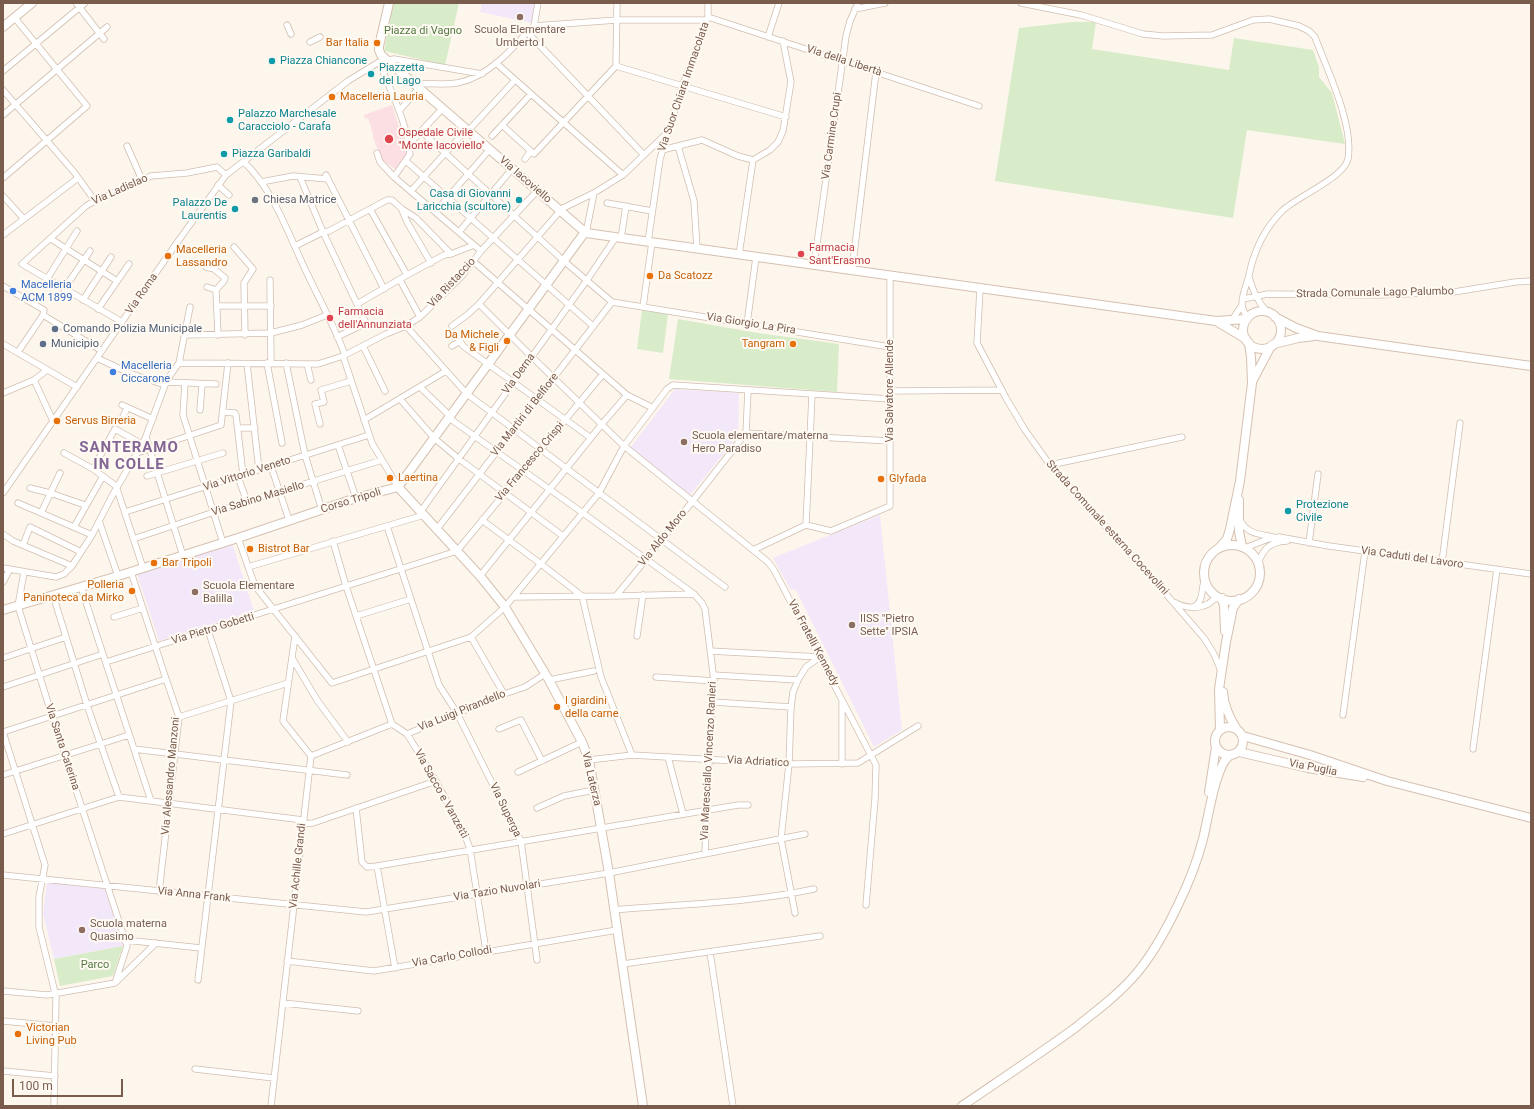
<!DOCTYPE html>
<meta charset="utf-8">
<style>
body{margin:0}
#map{position:relative;width:1534px;height:1109px;overflow:hidden;background:#fdf6ec;font-family:Roboto,sans-serif}
canvas{display:block}
.frame{position:absolute;inset:0;border:4px solid #7a5c4d;pointer-events:none}
.scale{position:absolute;left:12px;top:1079px;width:111px;height:18px;box-sizing:border-box;border:2px solid #7a5c4d;border-top:0;padding-left:5px;font-size:12px;line-height:14px;white-space:nowrap;color:#7a5c4d;-webkit-text-stroke:3px #fffaf3;paint-order:stroke}
</style>
<div id="map">
<canvas width="1534" height="1109"></canvas>
<div class="frame"></div>
<div class="scale">100 m</div>
</div>
<script>
const ctx = document.querySelector('canvas').getContext('2d');
ctx.lineJoin = 'round';
function paint(path, color) { ctx.fillStyle = color; ctx.fill(path, 'evenodd'); }
function trace(path, color, width, dash) { ctx.strokeStyle = color; ctx.lineWidth = width; ctx.lineCap = dash ? 'butt' : 'round'; ctx.setLineDash(dash || []); ctx.stroke(path); }
function write(font, color, halo, rows, align = 'center') {
  ctx.font = font + ' Roboto,sans-serif'; ctx.lineWidth = 4; ctx.setLineDash([]); ctx.textBaseline = 'middle'; ctx.strokeStyle = halo; ctx.fillStyle = color; for (const [text, x, y, turn = 0] of rows) {
    ctx.save(); ctx.translate(x, y); ctx.rotate((+turn || 0) * Math.PI / 180); ctx.textAlign = isNaN(turn) ? turn : align; if (halo) ctx.strokeText(text, 0, 0); ctx.fillText(text, 0, 0); ctx.restore();
  }
}
const education = new Path2D(`
 M482 3H537L532 23 480 12Z
 M675 389 739 393 738 436 690 495 630 448Z
 M880 515 902 730 874 747 796 590 790 589 773 558Z
 M232 543 254 611 159 641 137 574Z
 M47 882 105 889 123 946 54 959 43 914Z`);
const medical = new Path2D(`
 M392 105 408 154 396 170 382 160 373 137V134L368 118 365 119 364 115Z`);
const green = new Path2D(`
 M393 3H459L445 65 384 51Z
 M1072 22H1096L1092 49 1229 70 1234 38 1313 50 1319 67V77L1332 93 1345 144 1247 130 1233 218 995 181 1019 28Z
 M642 310 668 314 663 353 637 349Z
 M678 319 758 333 839 344 837 392 669 379Z
 M123 946 113 976 60 986 54 959Z`);
const street = new Path2D(`
 M76 3 104 39
 M1021 3 1081 15 1143 34 1163 36 1212 35 1253 20 1269 19 1299 26 1309 31 1315 37C1327 70 1354 124 1348 159 1344 178 1296 197 1282 211 1265 228 1254 251 1249 275 1247 284 1242 294 1242 304 1242 309 1246 314 1247 319
 M855 9 885 3
 M708 17 979 106
 M287 25 291 34
 M534 26 617 20H707
 M534 26 538 3
 M527 32 643 154
 M768 37 779 3
 M310 42 320 37
 M379 62C391 92 407 122 410 154L394 177
 M496 63 623 175
 M616 66 786 117
 M616 66 617 3
 M3 71 85 3
 M416 84C430 83 444 85 457 83 486 78 511 51 529 30
 M3 90 74 172 95 201
 M399 111 420 87
 M3 115 107 27
 M502 125 534 154 616 66
 M468 131 515 80
 M422 132 564 261 612 302
 M492 136 531 94
 M409 144 443 108
 M127 146 142 180
 M678 146 694 201 697 249
 M662 150 702 140 738 156 753 160 770 150 778 142 783 131 791 82 783 41
 M377 153 380 162 394 177 481 251
 M525 159 531 151
 M406 161 593 326
 M244 162C274 191 287 231 305 269 318 297 334 325 345 355
 M300 177 323 232 357 304
 M3 178 87 106 14 17
 M328 179 384 289
 M261 182 293 176 328 179 326 175
 M218 185 229 195
 M411 191 467 129
 M3 196 24 219
 M607 203 652 211
 M370 209 407 275
 M402 210 407 222 431 263
 M559 210 594 193 623 175 668 132
 M436 211 490 149
 M459 232 512 169
 M586 233 594 193
 M3 235 78 178
 M621 238 626 206
 M51 239 117 281
 M648 242 660 159 682 87 708 17V3
 M295 246 323 232 329 231 387 200H392L402 209 416 218 451 254 444 255 407 275 357 304 366 323 337 337
 M234 247 253 269 244 283 245 335
 M451 254 474 245
 M739 255 753 160
 M473 261 627 395 653 408
 M814 265 846 36 850 21 858 3
 M206 267 214 269 225 278 224 281 216 290 218 335
 M852 271 876 72
 M1249 277C1253 290 1257 301 1267 312
 M47 279 77 231
 M270 280 271 363
 M400 280 420 317
 M3 286 44 310 43 315 102 351
 M207 287 216 290
 M64 289 90 251
 M980 289 977 343 1006 398 1025 430 1050 465 1153 579 1204 638 1214 654 1221 671
 M1243 299 1268 294 1378 295 1454 292 1515 282 1531 281
 M83 300 111 257
 M612 302 890 347
 M479 304 532 357 624 446 768 562 774 570 876 765 875 799 866 905
 M217 306H271
 M643 307 652 242
 M98 309 129 264
 M1232 320 1242 305
 M122 322 22 264 86 206 91 203 151 176 187 173 217 167 226 175
 M747 324 756 257
 M406 326 467 394 725 587
 M452 326 467 315 479 304 560 211
 M185 335 271 333 302 325 327 315
 M3 344 77 387
 M363 346 385 391
 M452 346 460 341 463 346 591 438
 M18 352 43 315
 M343 356 372 443 398 487
 M97 358 129 373 165 385
 M179 363 318 364 343 356 386 334 406 326 420 317 462 276 481 251 537 191
 M267 363 282 443
 M286 363 305 455 322 510
 M247 364 259 470
 M307 364 311 380
 M34 380 53 421
 M166 382 216 384
 M185 383 183 415 223 543
 M420 387 450 416
 M890 391 1002 390
 M3 393 34 380 47 370
 M400 399 434 438 459 459 563 536
 M122 405 153 419
 M200 410 202 384
 M223 412 235 413 236 415 243 475
 M449 418 583 513 694 594 702 603 705 609 714 681 709 759 705 854
 M364 420 446 371
 M121 421 127 408
 M320 424 315 404 324 402 321 390 351 381
 M238 428H255
 M746 433 890 441
 M146 437 183 556
 M338 445 356 498
 M64 453 93 469 116 486 143 568
 M137 453 221 425 228 363
 M1050 465 1182 437
 M271 466 289 520
 M93 469 115 429 142 444
 M147 476 223 453
 M238 477 247 502
 M30 488 50 493 85 505
 M3 493 176 244 226 175 348 81 379 62 394 59 482 74
 M18 503 92 535
 M421 511 587 280 616 237
 M125 512 369 435
 M41 513 60 473
 M482 520 541 564 582 596 601 677 632 755
 M1240 520C1247 534 1259 534 1273 537
 M99 521 118 576
 M806 525 812 395
 M387 526 439 685 457 713 521 841 537 960
 M74 527 103 476
 M437 529 612 302
 M3 534 13 541 72 566
 M238 538 255 586 332 683 471 637 505 607 599 493 624 446 667 389 673 385 890 399
 M133 539 214 512 382 460
 M333 541 346 586 392 724
 M1309 543 1318 474
 M23 545 30 527 81 552
 M1245 548 1268 539 1279 537 1329 546 1531 574
 M753 550 806 525 831 531 890 506V276
 M1442 562 1460 423
 M1258 563C1264 548 1270 542 1287 541
 M248 567 424 515
 M3 568 56 577 64 574 72 566 92 535 112 496 145 439 165 385 169 377 179 363 190 307
 M24 572 18 606 52 716 127 946 115 983
 M131 572 166 679 179 717 159 892
 M480 576 602 424 627 395
 M3 582 10 569
 M81 587 151 801
 M53 595 87 705 119 797
 M616 596 694 594
 M514 597 616 596 662 540 746 433 748 390
 M1176 603C1184 608 1199 609 1208 604 1211 602 1214 599 1218 596
 M1193 607C1204 603 1201 588 1205 578
 M356 616 411 599
 M114 617 143 608
 M637 636 643 595
 M471 637 504 694
 M710 651 820 657
 M3 658 66 637
 M292 658 317 700 348 742
 M106 662 457 551 603 374
 M713 675 798 680
 M656 677 714 681
 M549 680 594 671
 M3 687 103 654
 M713 702 791 707
 M842 702V764
 M1343 715 1365 551
 M179 717 288 683
 M499 729 521 720 542 761
 M3 732 45 865 39 897V927L56 997 54 1106
 M3 732 166 679
 M407 734 436 781 466 838 470 849 486 951
 M134 749 347 775
 M1473 749 1497 569
 M311 756 392 724 407 734 504 694 525 687 545 674
 M668 757 683 814
 M589 760 632 755 789 764 858 763 918 726
 M518 772 582 742
 M3 775 129 735
 M356 808 362 862 367 867 377 866 395 968
 M537 808 564 796 594 790
 M302 824 313 823 436 781
 M3 834 119 797 303 820
 M377 866 738 805H748
 M3 875 366 912 609 873 805 834
 M614 910C681 904 749 903 814 889
 M795 913 781 839 789 764 791 707 793 692 798 680 806 667 820 657
 M125 940 201 948
 M710 952 733 1106
 M287 961 374 971 617 930
 M623 964 820 936
 M198 980 231 701 208 630
 M3 991 47 995 115 983 156 943
 M283 1003 358 1011
 M3 1021 56 1026
 M195 1069 274 1078
 M3 1071 55 1076
 M271 1106 311 756 283 721 295 636`);
const secondary = new Path2D(`
 M389 3 379 46V50L381 55 586 233 1216 321 1247 319
 M3 27 32 3
 M1243 330a19 19 0 1 1 38 0a19 19 0 1 1-38 0Z
 M1275 317 1296 328 1318 336 1531 366
 M1216 321 1246 339
 M1274 344 1298 338 1315 336
 M1253 380 1271 346
 M398 487 480 576 505 607 549 680 582 742 589 760 609 873 643 1106
 M1239 500V531L1242 547
 M1204 573a28 28 0 1 1 56 0a28 28 0 1 1-56 0Z
 M1219 548 1227 539 1230 529 1240 481 1252 383 1251 357 1249 343
 M1222 598 1224 606 1225 631
 M3 610 118 576 238 538 356 498 398 487 585 232
 M1223 692C1224 706 1229 717 1236 728
 M1215 741a14 14 0 1 1 28 0a14 14 0 1 1-28 0Z
 M1220 730 1219 689 1226 642 1233 608 1239 599
 M1243 736 1310 755 1387 781 1531 818
 M1239 752 1308 768 1363 777
 M1209 792 1216 747
 M962 1106C1000 1080 1038 1055 1075 1028 1096 1011 1118 995 1136 974 1153 954 1166 930 1177 907 1188 885 1197 862 1203 839 1208 820 1215 767 1229 756`);
const markers = [
 [520,17,4,"#8d6e63"],
 [377,43,4,"#e8710a"],
 [272,61,4,"#0f9aa8"],
 [371,74,4,"#0f9aa8"],
 [332,97,4,"#e8710a"],
 [230,120,4,"#0f9aa8"],
 [389,139,5,"#e0444e"],
 [224,154,4,"#0f9aa8"],
 [255,200,4,"#6b7280"],
 [519,200,4,"#0f9aa8"],
 [235,209,4,"#0f9aa8"],
 [801,254,4,"#e0444e"],
 [168,256,4,"#e8710a"],
 [650,276,4,"#e8710a"],
 [13,291,4,"#3f7fe0"],
 [330,318,4,"#e0444e"],
 [55,329,4,"#5c6f8a"],
 [507,341,4,"#e8710a"],
 [43,344,4,"#5c6f8a"],
 [793,344,4,"#e8710a"],
 [113,372,4,"#3f7fe0"],
 [57,421,4,"#e8710a"],
 [684,442,4,"#8d6e63"],
 [390,478,4,"#e8710a"],
 [881,479,4,"#e8710a"],
 [1288,511,4,"#0f9aa8"],
 [250,549,4,"#e8710a"],
 [154,563,4,"#e8710a"],
 [132,591,4,"#e8710a"],
 [195,592,4,"#8d6e63"],
 [852,625,4,"#8d6e63"],
 [557,707,4,"#e8710a"],
 [82,930,4,"#8d6e63"],
 [18,1034,4,"#e8710a"]
];
const educationNames = [
 ["Scuola Elementare",520,30,"center"],
 ["Umberto I",520,43,"center"],
 ["Scuola elementare/materna",692,436],
 ["Hero Paradiso",692,449],
 ["Scuola Elementare",203,586],
 ["Balilla",203,599],
 ["IISS \"Pietro",860,619],
 ["Sette\" IPSIA",860,632],
 ["Scuola materna",90,924],
 ["Quasimo",90,937]
];
const parkNames = [
 ["Piazza di Vagno",423,31],
 ["Parco",95,965]
];
const foodNames = [
 ["Bar Italia",369,43,"right"],
 ["Macelleria Lauria",340,97],
 ["Macelleria",176,250],
 ["Lassandro",176,263],
 ["Da Scatozz",658,276],
 ["Da Michele",499,335,"right"],
 ["& Figli",499,348,"right"],
 ["Tangram",785,344,"right"],
 ["Servus Birreria",65,421],
 ["Laertina",398,478],
 ["Glyfada",889,479],
 ["Bistrot Bar",258,549],
 ["Bar Tripoli",162,563],
 ["Polleria",124,585,"right"],
 ["Paninoteca da Mirko",124,598,"right"],
 ["I giardini",565,701],
 ["della carne",565,714],
 ["Victorian",26,1028],
 ["Living Pub",26,1041]
];
const cultureNames = [
 ["Piazza Chiancone",280,61],
 ["Piazzetta",379,68],
 ["del Lago",379,81],
 ["Palazzo Marchesale",238,114],
 ["Caracciolo - Carafa",238,127],
 ["Piazza Garibaldi",232,154],
 ["Casa di Giovanni",511,194,"right"],
 ["Laricchia (scultore)",511,207,"right"],
 ["Palazzo De",227,203,"right"],
 ["Laurentis",227,216,"right"],
 ["Protezione",1296,505],
 ["Civile",1296,518]
];
const streetNames = [
 ["Via della Libertà",844,61,18],
 ["Via Suor Chiara Immacolata",684,87,-71],
 ["Via Carmine Crupi",832,136,-82],
 ["Via Iacoviello",525,180,41],
 ["Via Ladislao",120,190,-24],
 ["Via Ristaccio",452,283,-47],
 ["Strada Comunale Lago Palumbo",1375,293,-1],
 ["Via Roma",142,294,-55],
 ["Via Giorgio La Pira",751,324,9],
 ["Via Derna",519,374,-54],
 ["Via Salvatore Allende",890,391,-90],
 ["Via Martiri di Belfiore",525,415,-52],
 ["Via Francesco Crispi",530,462,-50],
 ["Via Vittorio Veneto",247,474,-18],
 ["Via Sabino Masiello",258,499,-17],
 ["Corso Tripoli",351,501,-17],
 ["Strada Comunale esterna Cocevolini",1107,528,48],
 ["Via Aldo Moro",663,538,-51],
 ["Via Caduti del Lavoro",1412,558,8],
 ["Via Pietro Gobetti",213,629,-17],
 ["Via Fratelli Kennedy",813,643,62],
 ["Via Luigi Pirandello",462,711,-22],
 ["Via Santa Caterina",62,747,72],
 ["Via Maresciallo Vincenzo Ranieri",709,761,-87],
 ["Via Adriatico",758,762,3],
 ["Via Puglia",1313,768,11],
 ["Via Alessandro Manzoni",171,776,-85],
 ["Via Laterza",591,779,77],
 ["Via Sacco e Vanzetti",441,794,61],
 ["Via Superga",505,810,64],
 ["Via Achille Grandi",298,866,-84],
 ["Via Tazio Nuvolari",497,891,-9],
 ["Via Anna Frank",194,895,6],
 ["Via Carlo Collodi",452,957,-10]
];
const healthNames = [
 ["Ospedale Civile",398,133],
 ["\"Monte Iacoviello\"",398,146],
 ["Farmacia",809,248],
 ["Sant'Erasmo",809,261],
 ["Farmacia",338,312],
 ["dell'Annunziata",338,325]
];
const worshipNames = [
 ["Chiesa Matrice",263,200]
];
const shopNames = [
 ["Macelleria",21,285],
 ["ACM 1899",21,298],
 ["Macelleria",121,366],
 ["Ciccarone",121,379]
];
const serviceNames = [
 ["Comando Polizia Municipale",63,329],
 ["Municipio",51,344]
];
const districtNames = [
 ["SANTERAMO",129,448],
 ["IN COLLE",129,465]
];
paint(education, '#f3e8fa');
paint(medical, '#fbdfe3');
paint(green, '#d8ecc9');
trace(street, '#d1beb0', 7);
trace(secondary, '#d6c0b0', 10);
trace(street, '#fff', 5.5);
trace(secondary, '#fff', 8);
for (const [x, y, r, color] of markers) { const dot = new Path2D(); dot.arc(x, y, r, 0, 2 * Math.PI); ctx.fillStyle = color; ctx.fill(dot); trace(dot, '#fffaf3', 1.5); }
write('11px', '#785e54', '#fffaf3', educationNames, 'left');
write('11px', '#537a41', '#fffaf3', parkNames);
write('11px', '#c56008', '#fffaf3', foodNames, 'left');
write('11px', '#0d838f', '#fffaf3', cultureNames, 'left');
write('11px', '#7a5c4d', '#fffaf3', streetNames);
write('11px', '#be3a42', '#fffaf3', healthNames, 'left');
write('11px', '#5b616d', '#fffaf3', worshipNames, 'left');
write('11px', '#366cbe', '#fffaf3', shopNames, 'left');
write('11px', '#4e5e75', '#fffaf3', serviceNames, 'left');
ctx.letterSpacing = '1px';
write('bold 15px', '#846695', '#fffaf3', districtNames);
ctx.letterSpacing = '0px';
</script>
